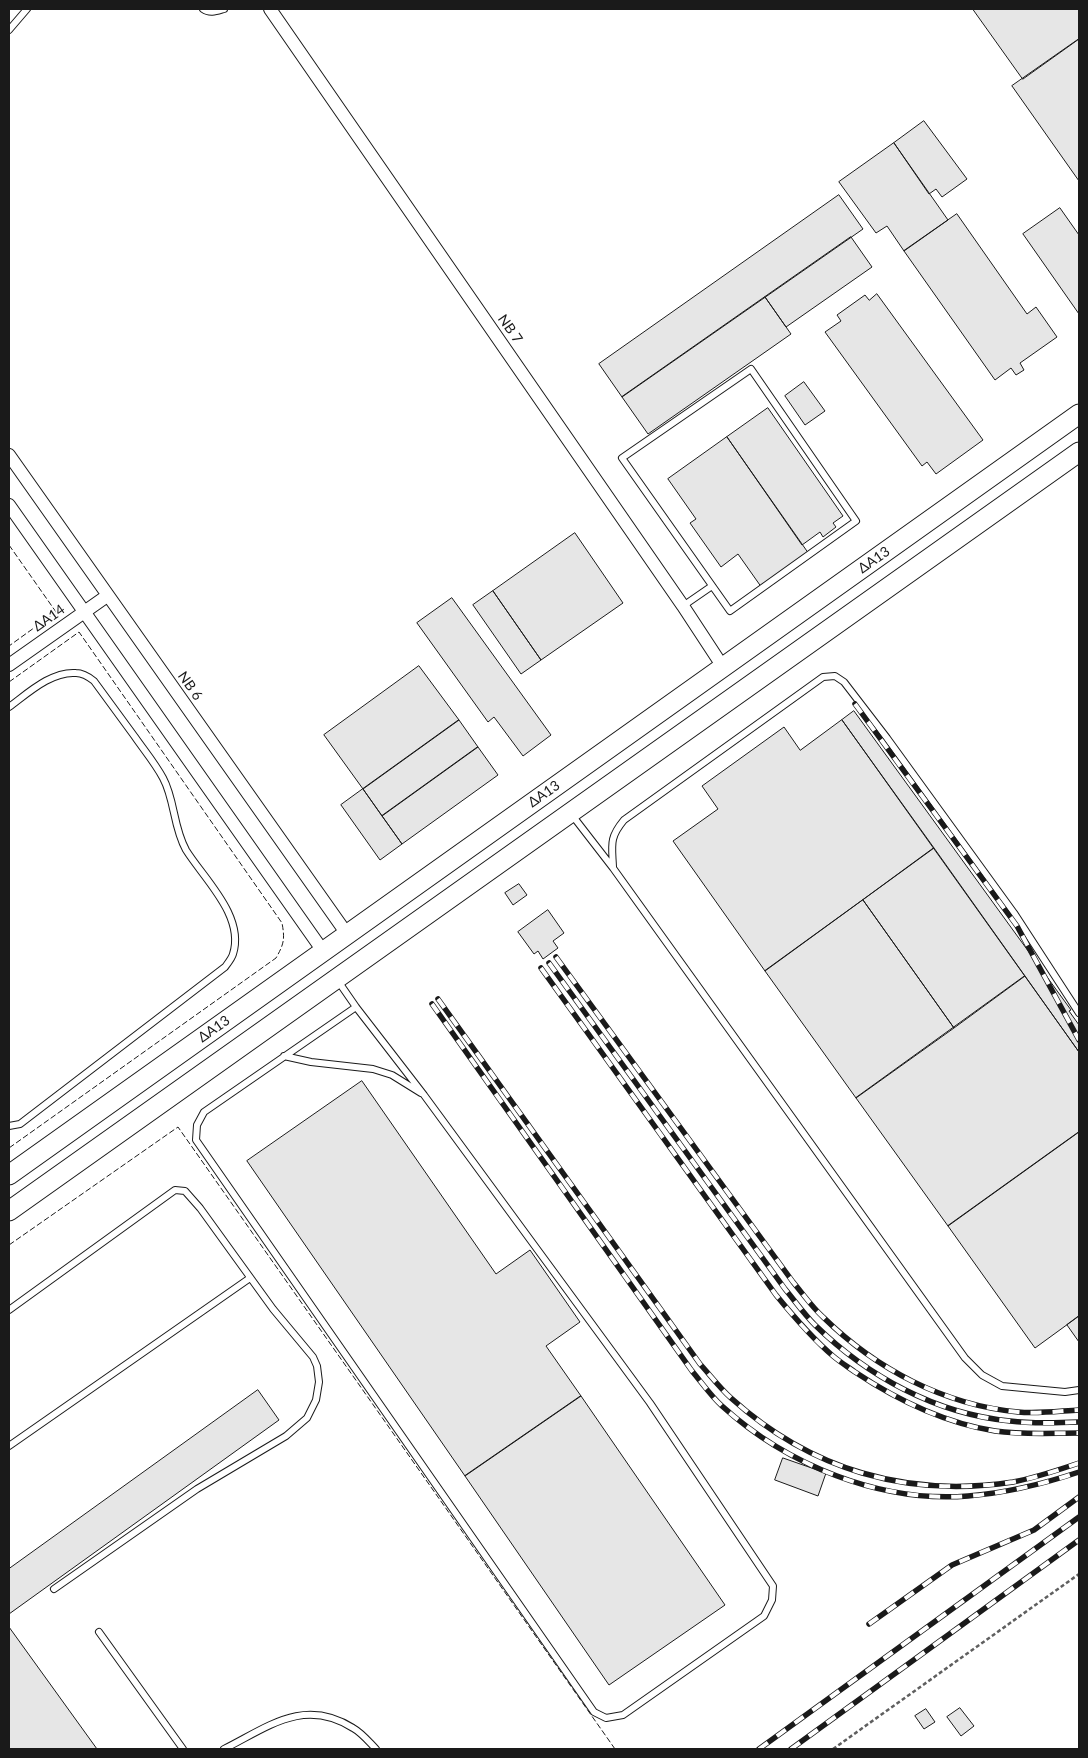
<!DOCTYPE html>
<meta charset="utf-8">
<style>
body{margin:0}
#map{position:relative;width:1088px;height:1758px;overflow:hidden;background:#fff;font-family:Lato,sans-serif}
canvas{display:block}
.frame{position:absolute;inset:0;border:10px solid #1a1a1a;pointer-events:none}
</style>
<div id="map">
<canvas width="1088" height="1758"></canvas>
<div class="frame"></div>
</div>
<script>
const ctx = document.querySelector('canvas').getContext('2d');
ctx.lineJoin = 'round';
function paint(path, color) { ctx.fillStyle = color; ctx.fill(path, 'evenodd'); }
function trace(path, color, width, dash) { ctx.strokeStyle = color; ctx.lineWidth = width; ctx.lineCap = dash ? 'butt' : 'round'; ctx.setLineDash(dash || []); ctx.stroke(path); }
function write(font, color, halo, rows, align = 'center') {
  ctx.font = font + ' Lato,sans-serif'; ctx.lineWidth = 4; ctx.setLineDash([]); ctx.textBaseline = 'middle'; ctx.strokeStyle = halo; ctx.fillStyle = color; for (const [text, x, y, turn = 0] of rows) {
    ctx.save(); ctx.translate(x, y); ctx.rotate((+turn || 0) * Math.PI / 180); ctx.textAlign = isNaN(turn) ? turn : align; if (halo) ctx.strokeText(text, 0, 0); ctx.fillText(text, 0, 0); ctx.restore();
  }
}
const building = new Path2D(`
 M973 9H1079V39L1023 79Z
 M1079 39V181L1012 86Z
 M924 121 967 179 942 197 936 189 929 194 894 143Z
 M894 143 948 220 904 251 887 226 876 233 839 182Z
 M839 195 863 229 622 397 599 364Z
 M1060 208 1079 235V314L1023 234Z
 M957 214 1027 314 1036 307 1057 337 1020 363 1024 370 1016 375 1011 368 995 380 904 251Z
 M851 237 872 267 786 327 765 297Z
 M877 294 983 440 936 474 927 462 922 466 825 332 841 321 837 315 865 295 869 300Z
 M765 297 791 334 648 434 622 397Z
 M804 382 825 411 805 425 785 396Z
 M768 408 843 516 833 523 836 527 823 537 820 532 802 545 727 437Z
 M727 437 809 554 762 588 738 554 721 567 690 523 696 519 668 479Z
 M575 533 623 603 541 660 493 591Z
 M493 591 541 660 521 674 473 605Z
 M452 598 551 735 523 756 494 717 488 722 417 623Z
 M419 666 459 720 363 789 324 735Z
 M854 711 1071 1010 1069 1011 1079 1025V1052L842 720Z
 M459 720 478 747 382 816 363 789Z
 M842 720 934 848 765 971 673 841 718 809 702 786 784 727 800 750Z
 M478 747 498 775 402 844 382 816Z
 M363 789 402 844 380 860 341 805Z
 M934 848 1025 976 954 1028 863 900Z
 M519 884 527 895 513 905 505 893Z
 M863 900 954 1028 856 1098 765 971Z
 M548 910 564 933 553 941 558 948 543 959 538 951 534 954 518 932Z
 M1025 976 1079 1052V1132L948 1226 856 1098Z
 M362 1081 496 1274 530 1250 580 1322 546 1346 581 1396 465 1476 247 1161Z
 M1079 1132V1316L1035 1348 948 1226Z
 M1079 1316V1342L1067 1325Z
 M258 1390 279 1420 9 1614V1569Z
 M581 1396 725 1605 609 1685 465 1476Z
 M783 1458 826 1473 818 1496 775 1480Z
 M9 1627 97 1749H9Z
 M960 1708 974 1726 961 1736 947 1717Z
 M926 1709 935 1722 924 1729 915 1716Z`);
const path = new Path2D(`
 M833 1749 1079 1574`);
const lane = new Path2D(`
 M203 9C210 14 217 11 224 9
 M9 30 27 9
 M751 369 856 521 730 611 622 458Z
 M683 606 712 586
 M9 707C27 694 51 671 76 673 83 673 89 677 94 681 108 700 121 718 135 737 144 750 155 763 163 778 175 800 173 827 186 850 204 879 245 916 233 954 232 958 228 963 225 967L20 1124 9 1126
 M572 815 613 868 965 1358 982 1375 1002 1386 1065 1392 1079 1390
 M613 867C612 845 609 838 624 820L823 677 835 676 844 682 887 738 1014 913 1079 1013
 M338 981 356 1007 424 1095 650 1403 773 1586 772 1600 764 1616 623 1715 606 1718 594 1712 196 1140 197 1125 204 1112 356 1007
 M284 1056 311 1062 373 1069 392 1075 421 1093
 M9 1310 175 1190 185 1191 200 1208 273 1309 313 1357 317 1366 319 1382 316 1400 307 1418 286 1436 197 1489 54 1589
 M9 1446 250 1278
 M99 1632 183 1749
 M224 1749C268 1727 304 1697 353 1728 362 1733 369 1742 376 1749`);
const street = new Path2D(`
 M270 9 683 606 723 667
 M9 455 347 934
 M9 505 323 951
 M9 665 107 596`);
const secondary = new Path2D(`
 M9 1175 1079 414
 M9 1211 1079 452`);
const rail = new Path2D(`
 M855 704 1017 926 1079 1040
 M556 957 793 1282C803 1294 812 1307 823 1317 876 1369 944 1405 1018 1412 1038 1414 1060 1411 1079 1410
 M549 963 785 1289C795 1301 804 1314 815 1325 867 1376 936 1414 1010 1421 1033 1424 1056 1423 1079 1422
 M541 968 776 1295C794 1317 812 1338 833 1356 840 1362 848 1367 855 1372 897 1400 945 1423 995 1431 1023 1435 1052 1433 1079 1433
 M438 999 700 1364C710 1375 720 1388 731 1398 811 1470 907 1498 1013 1482 1035 1478 1058 1470 1079 1463
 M432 1004 692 1371C702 1383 711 1396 722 1406 787 1465 880 1503 968 1496 1006 1493 1043 1484 1079 1472
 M869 1624 952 1565 1034 1530 1079 1497
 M759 1749 1079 1517
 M791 1749 1079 1540`);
const fence = new Path2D(`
 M9 545 56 612 9 646
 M9 682 79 632 282 923C285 939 284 944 276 958L9 1148
 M9 1245 178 1127 615 1749`);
const streetNames = [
 ["ΝΒ 7",510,329,55],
 ["ΔΑ13",874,560,-35],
 ["ΔΑ14",49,618,-35],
 ["ΝΒ 6",190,686,55],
 ["ΔΑ13",544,794,-35],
 ["ΔΑ13",214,1029,-35]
];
paint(building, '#e6e6e6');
trace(building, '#1a1a1a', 1);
trace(lane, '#1a1a1a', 8);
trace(street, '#1a1a1a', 14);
trace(secondary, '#1a1a1a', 21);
trace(path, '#5f5f5f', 2.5, [4, 2.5]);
trace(lane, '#fff', 6);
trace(street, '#fff', 12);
trace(secondary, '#fff', 19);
trace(rail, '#1a1a1a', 5.5);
trace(rail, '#fff', 4, [11]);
trace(fence, '#1a1a1a', 1, [6, 2.5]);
write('14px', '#1a1a1a', '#fff', streetNames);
</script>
